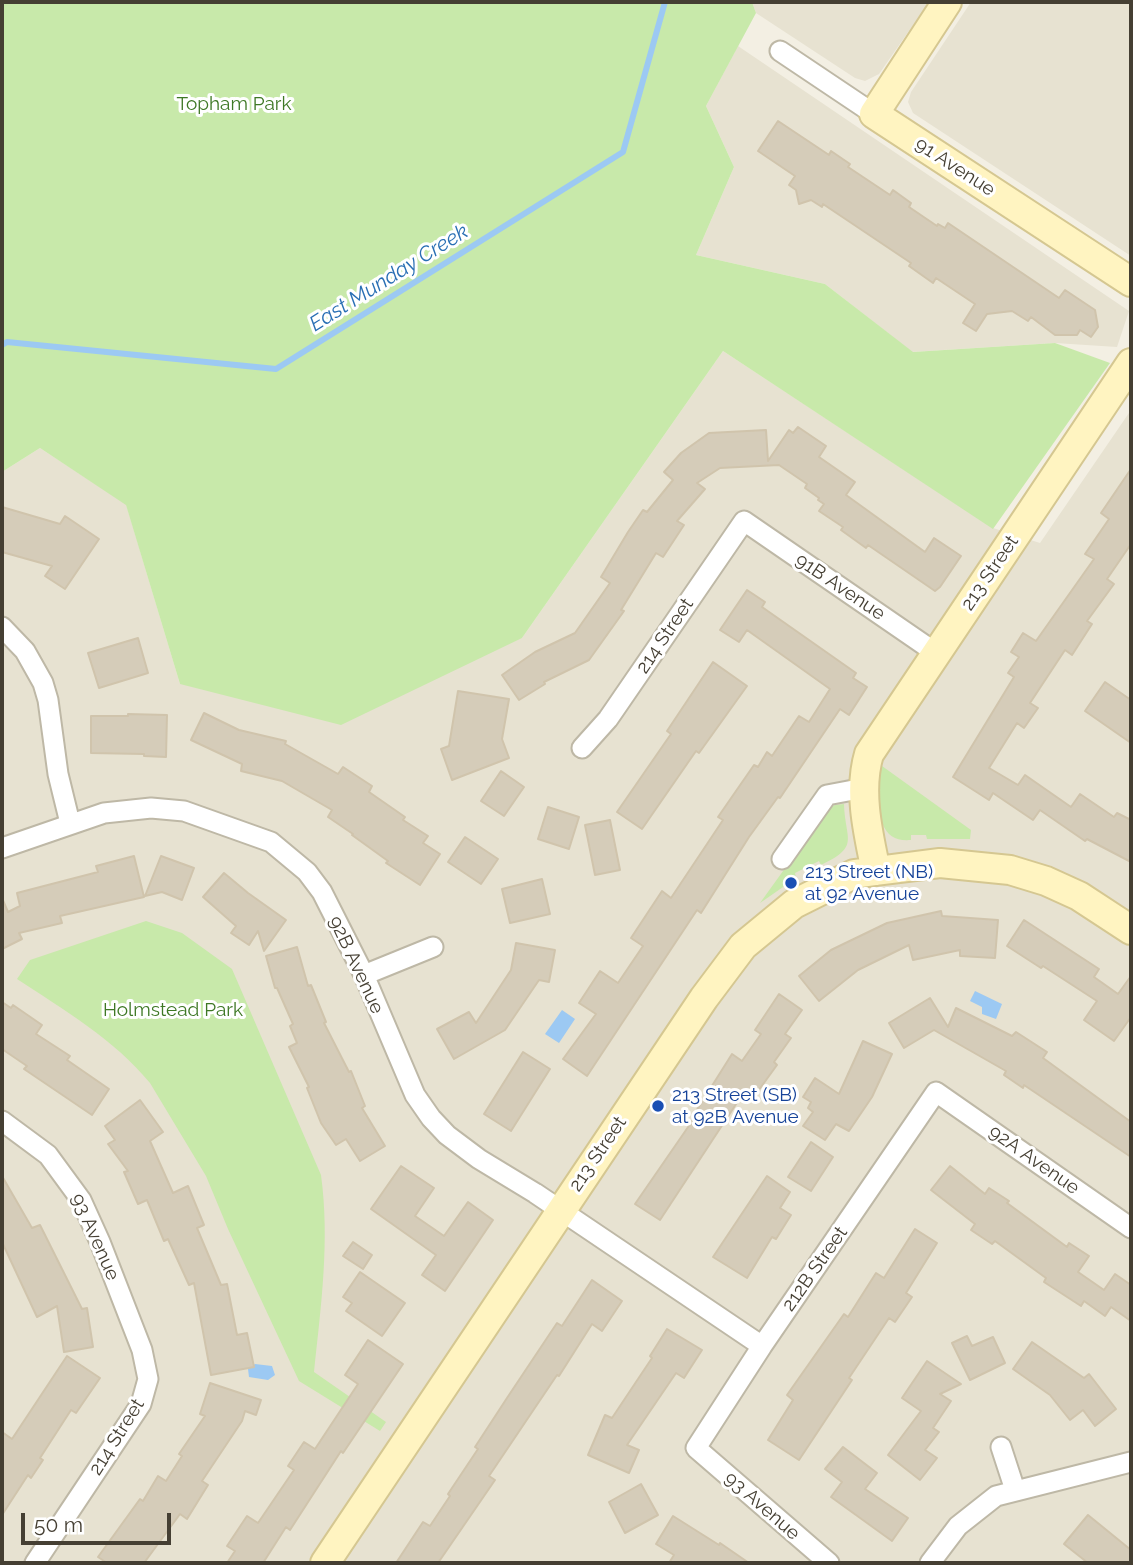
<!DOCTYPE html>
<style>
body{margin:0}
#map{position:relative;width:1133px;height:1565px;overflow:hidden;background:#f3efe3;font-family:Raleway,sans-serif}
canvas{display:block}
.frame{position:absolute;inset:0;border:4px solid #453f33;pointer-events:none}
.scale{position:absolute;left:21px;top:1513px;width:150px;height:32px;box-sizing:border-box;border:4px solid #453f33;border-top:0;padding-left:9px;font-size:21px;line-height:24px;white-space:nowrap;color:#453f33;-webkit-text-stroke:5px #fff;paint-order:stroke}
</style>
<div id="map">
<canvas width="1133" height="1565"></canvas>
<div class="frame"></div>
<div class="scale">50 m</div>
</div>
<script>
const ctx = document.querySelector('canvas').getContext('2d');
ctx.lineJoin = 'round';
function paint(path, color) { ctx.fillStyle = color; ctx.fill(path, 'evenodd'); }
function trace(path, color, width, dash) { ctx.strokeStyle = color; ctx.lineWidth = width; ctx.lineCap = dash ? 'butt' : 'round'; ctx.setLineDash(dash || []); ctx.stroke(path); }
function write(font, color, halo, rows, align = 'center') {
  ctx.font = font + ' Raleway,sans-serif'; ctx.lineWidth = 6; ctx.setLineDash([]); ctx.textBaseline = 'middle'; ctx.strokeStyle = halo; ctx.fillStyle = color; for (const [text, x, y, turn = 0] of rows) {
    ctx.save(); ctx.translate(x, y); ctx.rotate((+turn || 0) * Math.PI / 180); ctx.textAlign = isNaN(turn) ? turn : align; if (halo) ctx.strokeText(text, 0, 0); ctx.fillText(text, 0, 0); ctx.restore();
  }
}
const residential = new Path2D(`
 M752 2H929L879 74 865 81 855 78 756 13Z
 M971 2H1131V256L913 113 908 102 911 92Z
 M738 46 1129 311 1117 347 1055 343 912 352 825 284 696 255 734 167 706 106Z
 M723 351 993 528 1040 543 1131 410V1563H2V472L40 448 126 504 180 684 522 638Z`);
const green = new Path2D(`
 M2 2H752L756 13 706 106 734 167 696 255 825 284 913 352 1055 343 1110 363 993 529 723 351 522 638 341 725 180 684 126 505 40 448 2 472Z
 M882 766 971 830 970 839H927L926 835H911V840C896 841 888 837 882 823L877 824V781Z
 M844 804C845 840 861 846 821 865L819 861 795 873 796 878 760 903 827 810 835 805Z
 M146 921 182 933 232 969 321 1175C330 1241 321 1306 314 1372L386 1422 380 1431 299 1381 228 1229 206 1176 150 1083C114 1039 64 1010 17 979L30 960Z`);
const water = new Path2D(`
 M975 991 1002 1004 996 1019 982 1014V1007L970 1001Z
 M562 1010 575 1019 559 1043 545 1034Z
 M255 1364 272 1366 275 1375 268 1380 249 1377 248 1369Z`);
const stream = new Path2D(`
 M2 345 7 342 276 369 623 152 665 2`);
const building = new Path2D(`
 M778 121 829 155 831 151 850 164 848 167 890 195 893 190 911 203 909 207 937 226 938 224 945 228 948 223 1059 298 1065 290 1095 310 1098 327 1091 337 1080 330 1077 335H1055L1031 317 1028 321 1012 311 987 314 976 331 963 323 975 304 936 278 933 283 909 266 911 263 823 204 822 207 811 200 799 204 796 190 789 185 795 176 758 151Z
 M798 427 826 446 819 457 855 482 846 495 925 552 934 538 961 556 940 587 935 591 868 545 866 548 841 530 843 527 819 511 824 504 818 500 819 498 805 488 807 484 779 465 720 468 697 483 705 489 677 521 684 525 663 557 656 553 621 610 624 611 589 660 544 682 545 684 519 700 502 675 535 652 575 633 610 583 601 577 628 532 643 510 647 512 673 480 664 472 681 453 709 433 766 430 768 461 789 430 793 433Z
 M1131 469V544L1107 579 1114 584 1087 621 1092 624 1072 655 1065 650 1030 703 1038 708 1024 728 1017 723 989 768 1018 785 1025 775 1071 807 1080 794 1114 817 1117 813 1131 820V862L1087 839 1085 841 1040 810 1033 820 993 793 989 800 953 777 1014 677 1008 673 1019 657 1011 652 1023 633 1036 641 1094 559 1085 554 1109 519 1101 513Z
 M2 507 60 524 65 516 99 539 65 589 45 576 52 566 2 552Z
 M747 590 765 602 762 607 856 673 853 678 867 687 849 715 840 709 780 798 778 797 749 837 701 913 697 910 587 1076 563 1059 596 1014 579 1003 600 971 618 983 643 946 631 938 662 891 671 898 723 820 718 817 754 765 758 767 767 752 772 756 799 716 809 722 830 689 747 630 739 642 720 630Z
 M138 638 148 673 99 688 88 653Z
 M713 662 747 686 699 753 696 751 642 829 617 812 671 734 667 731Z
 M1105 682 1131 700V743L1085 711Z
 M458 691 509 699 502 739 509 758 452 780 441 749 449 746Z
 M204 713 239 730 286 741 285 744 338 774 343 767 372 786 369 792 405 817 403 820 428 836 423 843 440 854 420 885 386 863 388 861 352 835 353 834 328 817 332 810 282 781 241 771 242 764 191 740Z
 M128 714 167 715 166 757 144 756V754L91 753V716H128Z
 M501 771 524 787 504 816 481 801Z
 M548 807 579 817 569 849 538 839Z
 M610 820 620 870 595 875 585 825Z
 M465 837 498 859 481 884 448 862Z
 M134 856 144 897 60 916 62 923 19 933 22 939 2 949V898L8 912 20 906 17 893 98 872 96 866Z
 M161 856 194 868 182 900 162 892 145 896Z
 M224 873 248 893 286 920 264 951 258 931 249 945 231 933 236 926 203 897Z
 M542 879 550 914 510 923 502 889Z
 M941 911 942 916 998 920 995 958 960 956V950L913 960 909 945 858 970 819 1001 799 976 831 950 887 923Z
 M1024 920 1099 969 1094 977 1118 994 1131 976V1017L1114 1041 1084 1020 1097 1001 1043 966 1041 968 1007 946Z
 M516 943 555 950 549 982 539 980 505 1030 454 1059 437 1029 469 1012 476 1023 511 970Z
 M297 947 308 986 311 985 326 1022 324 1023 349 1072 351 1071 365 1106 362 1108 385 1146 360 1161 346 1139 336 1145 321 1123 307 1088 309 1087 289 1047 297 1043 290 1026 293 1024 277 988H275L266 956Z
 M779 994 802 1010 785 1034 791 1038 774 1062 777 1065 753 1098 744 1092 660 1220 635 1204 695 1117 693 1116 732 1054 742 1061 761 1034 755 1030Z
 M930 998 948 1027 956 1008 1012 1036 1016 1032 1047 1052 1043 1058 1131 1122V1157L1024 1085 1023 1088 1004 1075 1006 1071 934 1030 904 1048 889 1023Z
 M2 1002 11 1008 13 1005 42 1025 36 1034 70 1056 67 1060 109 1089 92 1115 24 1069 27 1066 2 1049Z
 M863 1041 892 1054 872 1097 849 1131 836 1124 825 1140 803 1126 813 1112 808 1108 811 1102 803 1097 815 1078 839 1094Z
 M523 1052 550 1069 511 1131 484 1114Z
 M140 1100 163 1132 150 1141 173 1193 188 1186 204 1225 197 1228 221 1285 227 1284 237 1335 247 1333 254 1367 211 1375 194 1283 189 1285 168 1239 164 1241 147 1200 138 1204 124 1172 128 1171 108 1144 115 1140 105 1126Z
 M811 1142 833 1157 811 1191 788 1177Z
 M401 1166 434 1188 415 1216 444 1236 468 1202 493 1220 445 1291 422 1275 436 1255 371 1209Z
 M950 1166 985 1194 989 1188 1009 1201 1007 1203 1067 1247 1069 1243 1089 1256 1078 1272 1104 1290 1115 1274 1131 1285V1321L1111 1307 1105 1316 1084 1301 1081 1306 1044 1282 1046 1278 995 1241 992 1244 971 1230 975 1224 931 1190Z
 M2 1176 32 1228 40 1225 82 1309 87 1308 93 1347 64 1352 57 1306 37 1317 2 1242Z
 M767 1176 790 1192 780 1208 791 1215 776 1239 772 1237 747 1278 713 1257Z
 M915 1229 937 1243 906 1293 912 1297 895 1322 889 1318 849 1378 852 1380 799 1460 768 1440 793 1400 787 1395 844 1314 848 1317 876 1273 884 1278Z
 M353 1242 372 1255 363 1269 343 1256Z
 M360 1272 405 1303 382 1336 346 1311 352 1303 343 1297Z
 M592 1280 622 1301 602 1331 592 1324 559 1376 557 1375 489 1476 495 1480 438 1563H396L423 1522 430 1526 450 1496 448 1494 478 1449 475 1447 507 1398 557 1323 562 1326Z
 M667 1329 702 1350 684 1378 676 1373 627 1445 639 1450 629 1473 588 1455 605 1415 612 1418 652 1358 650 1356Z
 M967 1336 972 1346 993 1337 1005 1363 970 1380 952 1343Z
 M368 1340 403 1364 343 1453 341 1451 290 1530 286 1527 263 1563H227L235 1551 227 1546 247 1516 258 1523 294 1470 288 1466 304 1442 315 1449 358 1384 345 1375Z
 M1032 1342 1084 1378 1089 1374 1116 1409 1095 1426 1083 1410 1070 1420 1050 1395 1013 1369Z
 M67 1356 100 1378 76 1413 71 1410 40 1458 43 1460 31 1478 28 1475 2 1515V1432L12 1439Z
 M927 1361 961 1384 940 1394 951 1401 933 1428 939 1432 925 1450 937 1458 920 1480 888 1455 921 1411 902 1398Z
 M210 1383 261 1400 256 1415 245 1411 242 1421 202 1481 208 1485 187 1519 180 1514 144 1563H107L98 1557 140 1499 143 1501 158 1476 166 1481 182 1456 179 1454 205 1416 200 1414Z
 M843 1447 877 1473 865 1489 908 1518 892 1541 831 1497 842 1482 825 1469Z
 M641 1484 658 1515 625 1533 609 1502Z
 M1088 1515 1131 1550V1563H1088L1064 1544Z
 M673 1516 719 1545 720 1543 749 1563H669L674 1555 656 1544Z`);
const street = new Path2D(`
 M780 51 874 114
 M2 627 25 651 43 683 48 700 58 774 70 823
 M582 748 608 719 744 521 936 653
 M2 848 104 813 151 808 184 811 271 842 307 872 322 892 364 975 415 1095 431 1118 447 1135 479 1159 535 1193 762 1346
 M782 859 827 795 864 788
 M364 975 433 947
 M2 1121 48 1155 81 1200 100 1242 142 1350 148 1379 141 1404 35 1563
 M1001 1447 1015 1490
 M829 1563 696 1448 762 1346 936 1092 1131 1228
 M930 1563 958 1526 996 1496 1131 1462`);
const secondary = new Path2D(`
 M947 2 874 114 1131 282
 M876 871C868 833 858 791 869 754L1131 363
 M325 1563 704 998 743 946 794 904 854 874 876 871 940 863 1010 870 1046 881 1079 896 1131 930`);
const markers = [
 [791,883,7,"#1a4fb4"],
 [658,1106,7,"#1a4fb4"]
];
const parkNames = [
 ["Topham Park",234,104],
 ["Holmstead Park",173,1010]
];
const streetNames = [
 ["91 Avenue",955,167,33],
 ["213 Street",990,573,-56],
 ["91B Avenue",840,587,34],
 ["214 Street",665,636,-56],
 ["92B Avenue",356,965,65],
 ["213 Street",598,1154,-56],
 ["92A Avenue",1034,1160,35],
 ["93 Avenue",95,1237,66],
 ["212B Street",815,1269,-55],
 ["214 Street",117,1437,-58],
 ["93 Avenue",762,1506,41]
];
const transitNames = [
 ["213 Street (NB)",805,872],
 ["at 92 Avenue",805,894],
 ["213 Street (SB)",672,1095],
 ["at 92B Avenue",672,1117]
];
const waterNames = [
 ["East Munday Creek",389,278,-32]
];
paint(residential, '#e7e2d1');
paint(green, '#c8e9aa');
paint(water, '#9cc9f3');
trace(stream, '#9cc9f3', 6);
paint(building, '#d5ccb9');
trace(building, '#d0c4ac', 2);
trace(street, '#beb8a6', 23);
trace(secondary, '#d5c791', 32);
trace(street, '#fff', 19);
trace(secondary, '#fff4c1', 28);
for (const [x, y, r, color] of markers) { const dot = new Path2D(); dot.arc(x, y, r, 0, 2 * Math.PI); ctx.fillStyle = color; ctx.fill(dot); trace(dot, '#fff', 2.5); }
write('19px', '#3e7825', '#fff', parkNames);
write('19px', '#453f33', '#fff', streetNames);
write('19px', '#164399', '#fff', transitNames, 'left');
write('italic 21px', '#296fb4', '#fff', waterNames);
</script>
